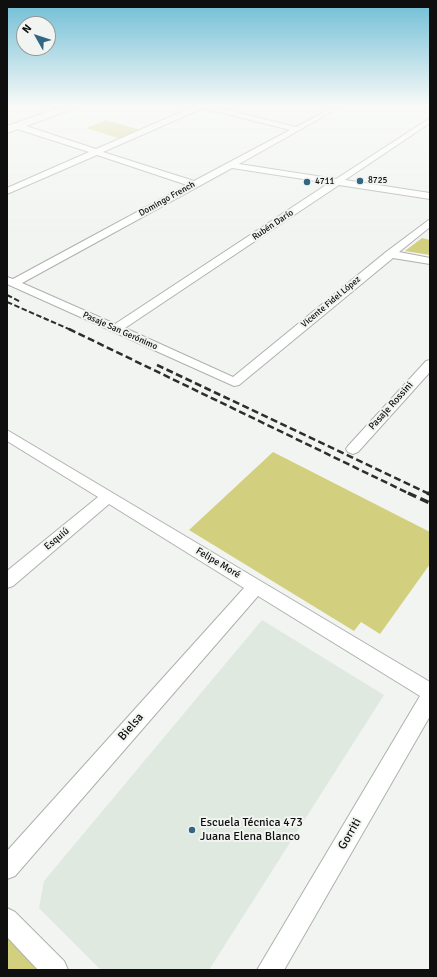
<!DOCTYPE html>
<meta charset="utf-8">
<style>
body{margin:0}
#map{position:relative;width:437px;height:977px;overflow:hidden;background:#f1f4f0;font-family:Signika,sans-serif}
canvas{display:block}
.frame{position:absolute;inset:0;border:8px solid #0e0f0e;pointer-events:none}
.north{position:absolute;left:16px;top:16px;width:40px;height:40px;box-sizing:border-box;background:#f1f4f0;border:1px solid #969896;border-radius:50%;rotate:309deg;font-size:11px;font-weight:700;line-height:16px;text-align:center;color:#0e0f0e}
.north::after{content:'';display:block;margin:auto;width:14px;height:18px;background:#336683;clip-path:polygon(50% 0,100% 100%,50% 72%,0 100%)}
</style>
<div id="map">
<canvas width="437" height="977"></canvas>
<div class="frame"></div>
<div class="north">N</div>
</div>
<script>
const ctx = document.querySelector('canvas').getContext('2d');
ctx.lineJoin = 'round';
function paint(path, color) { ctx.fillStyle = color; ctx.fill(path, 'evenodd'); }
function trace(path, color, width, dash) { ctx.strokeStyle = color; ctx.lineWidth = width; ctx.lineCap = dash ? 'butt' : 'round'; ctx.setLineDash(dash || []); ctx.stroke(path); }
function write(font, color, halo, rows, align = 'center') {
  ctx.font = font + ' Signika,sans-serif'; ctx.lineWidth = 4; ctx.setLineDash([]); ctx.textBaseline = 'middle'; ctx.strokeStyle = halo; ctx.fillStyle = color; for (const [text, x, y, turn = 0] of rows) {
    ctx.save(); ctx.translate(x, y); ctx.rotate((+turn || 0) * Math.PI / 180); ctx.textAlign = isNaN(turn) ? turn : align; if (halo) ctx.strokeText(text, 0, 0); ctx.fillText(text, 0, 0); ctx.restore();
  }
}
const built = new Path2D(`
 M262 620 384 695 209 970H101L39 908 44 881Z`);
const green = new Path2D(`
 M106 120 141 130 121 139 86 128Z
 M422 238 430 240V255L405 251Z
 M273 452 430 532V564L380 634 361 622 354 631 189 530Z
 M7 920 55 970H7Z`);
const street = new Path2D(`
 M197 105H207L296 127 337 105H344L239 164 336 179 430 118V123L345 180 430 193V199L339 185 125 328 233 377 386 252 430 219V227L399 252 430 258V264L393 258 239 385 234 386 7 284V277L13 279 187 185 97 155 7 194V188L89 152 14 128V124H20L96 149ZM203 108 290 130 194 181 103 152ZM232 168 329 183 115 324 22 283Z
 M430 360V372L358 452 353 454 348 452 346 449 348 446 426 361Z
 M7 430 430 682V716L284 970H257L420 696 258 596 15 876 7 879V851L244 588 109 504 13 586 7 588V571L98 497 7 441Z
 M7 908 15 912 64 961 68 970H38L7 937Z`);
const secondary = new Path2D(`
 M67 105H80L78 107 7 133V126Z`);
const railFar2 = new Path2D(`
 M7 295 21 302
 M7 302 71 330`);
const railFar1 = new Path2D(`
 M69 329 410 494
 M157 365 429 494`);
const rail = new Path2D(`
 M408 493 430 503
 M427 493 430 494`);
const markers = [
 [360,181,4,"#336683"],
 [307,182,4,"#336683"],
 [192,830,4,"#336683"]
];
const farPoinames = [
 ["8725",368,181],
 ["4711",315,182]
];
const farStreetnames = [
 ["Domingo French",167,199,-29],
 ["Rubén Darío",273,225,-34],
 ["Vicente Fidel López",331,302,-40],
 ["Pasaje San Gerónimo",120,331,24]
];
const streetNames = [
 ["Pasaje Rossini",391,406,-48],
 ["Esquiú",57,539,-40],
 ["Felipe Moré",218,563,31]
];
const nearStreetnames = [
 ["Bielsa",131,727,-49],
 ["Gorriti",350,834,-60]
];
const nearPoinames = [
 ["Escuela Técnica 473",200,823],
 ["Juana Elena Blanco",200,837]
];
paint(built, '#e0e9e0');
paint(green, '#d2d07e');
trace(street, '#aeb1ad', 2);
trace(secondary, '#aeb1ad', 2);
paint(street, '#fff');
paint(secondary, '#fff');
trace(railFar2, '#2c2d2c', 2, [5.5, 2.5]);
trace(railFar1, '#2c2d2c', 2.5, [7, 3.5]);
trace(rail, '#2c2d2c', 3.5, [9, 4.5]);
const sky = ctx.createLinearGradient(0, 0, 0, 241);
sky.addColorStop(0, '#6ebdd5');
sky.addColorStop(0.44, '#f9faf8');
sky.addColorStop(1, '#f9faf800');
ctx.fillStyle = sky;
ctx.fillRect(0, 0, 437, 241);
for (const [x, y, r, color] of markers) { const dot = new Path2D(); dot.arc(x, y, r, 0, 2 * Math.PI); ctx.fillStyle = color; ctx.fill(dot); trace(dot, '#f1f4f0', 1.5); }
write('9px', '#0e0f0e', '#f1f4f0', farPoinames, 'left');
write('9px', '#0e0f0e', '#f1f4f0', farStreetnames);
write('10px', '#0e0f0e', '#f1f4f0', streetNames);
write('12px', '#0e0f0e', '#f1f4f0', nearStreetnames);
write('12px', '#0e0f0e', '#f1f4f0', nearPoinames, 'left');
</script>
